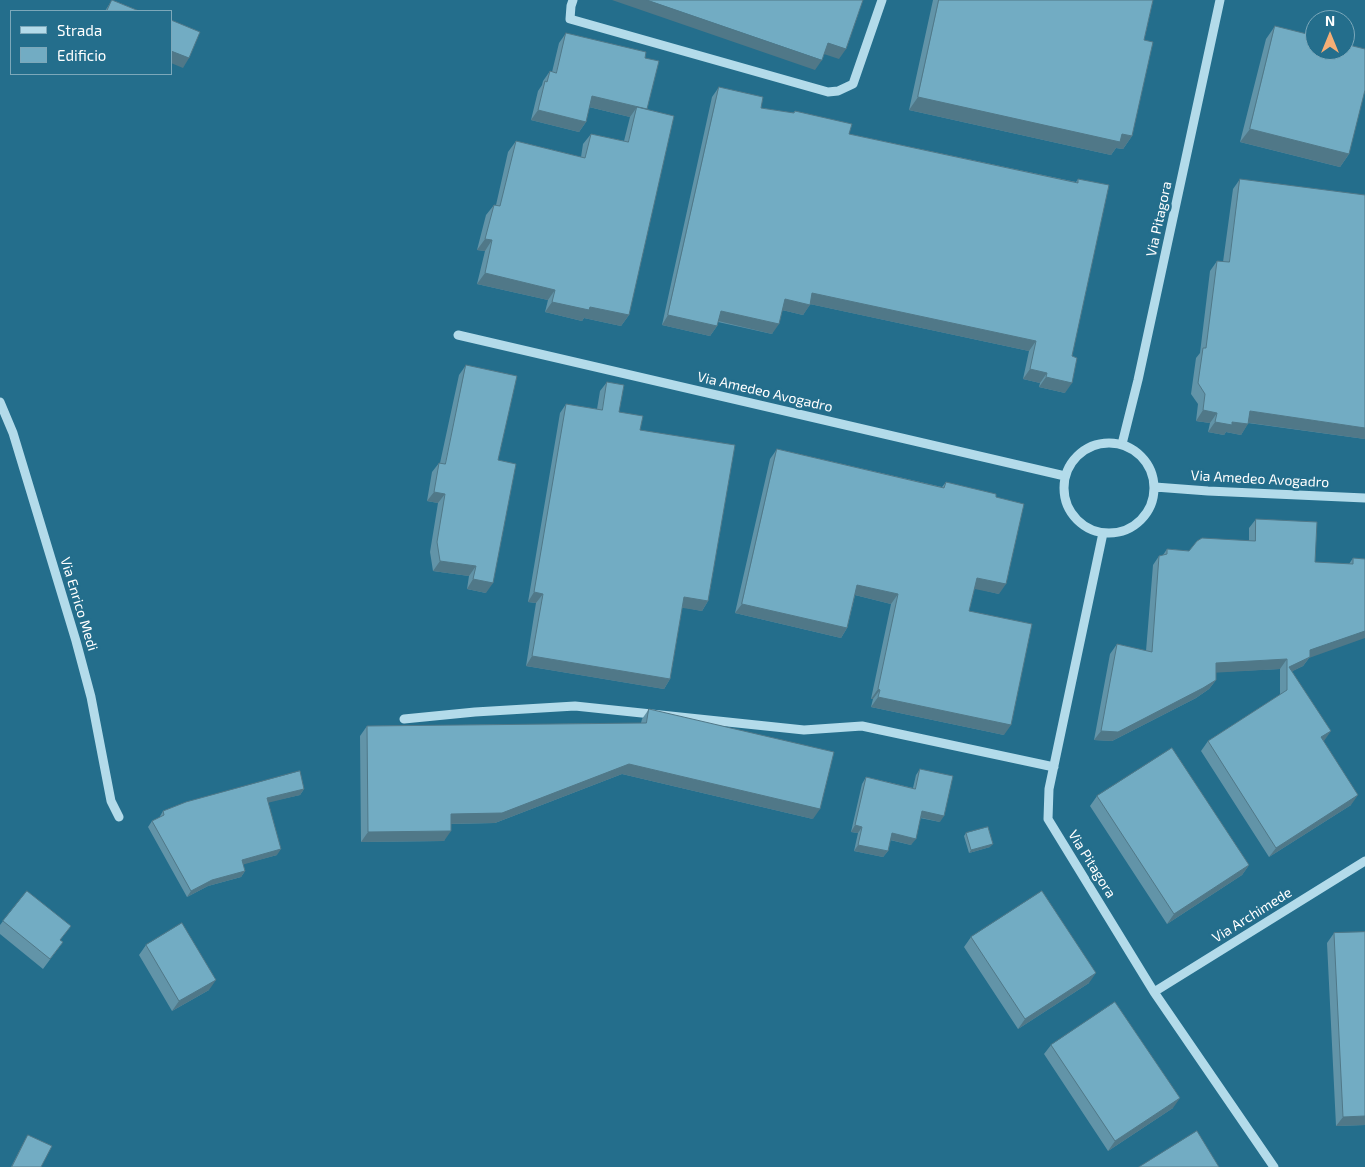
<!DOCTYPE html>
<style>
body{margin:0}
#map{position:relative;width:1365px;height:1167px;overflow:hidden;background:#246e8c;font-family:"Exo 2",sans-serif}
canvas{display:block}
.legend{position:absolute;left:10px;top:10px;width:162px;height:65px;box-sizing:border-box;background:#246e8c;border:1px solid #7ca8ba;margin:0;padding:6px 9px;list-style:none;font-size:15px;color:#fff}
.legend li{display:flex;align-items:center;gap:10px;height:25px}
.legend b{width:25px;border:1px solid #7ca8ba}
.north{position:absolute;left:1305px;top:10px;width:50px;height:50px;box-sizing:border-box;background:#246e8c;border:1px solid #7ca8ba;border-radius:50%;rotate:0deg;font-size:14px;font-weight:700;line-height:20px;text-align:center;color:#fff}
.north::after{content:'';display:block;margin:auto;width:18px;height:22px;background:#f5ae76;clip-path:polygon(50% 0,100% 100%,50% 72%,0 100%)}
</style>
<div id="map">
<canvas width="1365" height="1167"></canvas>
<ul class="legend">
<li><b style="height:6px;background:#b3dbea"></b>Strada</li>
<li><b style="height:14px;background:#72acc3"></b>Edificio</li>
</ul>
<div class="north">N</div>
</div>
<script>
const ctx = document.querySelector('canvas').getContext('2d');
ctx.lineJoin = 'round';
function trace(path, color, width, dash) { ctx.strokeStyle = color; ctx.lineWidth = width; ctx.lineCap = dash ? 'butt' : 'round'; ctx.setLineDash(dash || []); ctx.stroke(path); }
function paint(path, color) { ctx.fillStyle = color; ctx.fill(path, 'evenodd'); }
function write(font, color, halo, rows, align = 'center') {
  ctx.font = font + ' "Exo 2",sans-serif'; ctx.lineWidth = 5; ctx.setLineDash([]); ctx.textBaseline = 'middle'; ctx.strokeStyle = halo; ctx.fillStyle = color; for (const [text, x, y, turn = 0] of rows) {
    ctx.save(); ctx.translate(x, y); ctx.rotate((+turn || 0) * Math.PI / 180); ctx.textAlign = isNaN(turn) ? turn : align; if (halo) ctx.strokeText(text, 0, 0); ctx.fillText(text, 0, 0); ctx.restore();
  }
}
const minor = new Path2D(`
 M573 0 571 6 570 19 828 92 838 91 853 84 882 0
 M458 335 1065 476
 M0 402 13 433 76 641 91 697 111 801 119 817
 M1064 488a45 45 0 1 1 90 0a45 45 0 1 1-90 0Z
 M1122 444 1138 380 1220 0
 M1155 487 1208 491 1365 498
 M1103 533 1049 789 1048 819 1154 992 1274 1167
 M404 719 475 712 575 706 804 730 862 726 1054 767
 M1154 992 1365 861`);
const wall = new Path2D(`
 M112 0 139 11H105Z
 M933 0H1153L1144 40 1132 136 1123 149 1116 148 1111 155 909 110Z
 M1275 26 1349 154 1340 167 1240 142 1266 39Z
 M566 33 645 58 647 110 629 315 621 326 584 318 582 321 545 312 548 300 477 284 485 251 477 250 486 215 494 205H496L508 152 516 141 581 157 583 144 591 134 624 141 630 117 589 107 586 122 579 132 531 120 538 91 542 85 543 81 550 71 552 72 559 43Z
 M719 87 761 108 793 113 795 111 849 134 1076 182 1078 179 1065 393 1039 387 1040 383 1023 379 1029 351 810 304 803 315 782 310 772 334 718 322 717 326 710 336 662 325 712 97Z
 M1240 179 1365 439 1248 423 1241 435 1226 432 1224 435 1208 432 1210 423 1196 421 1198 404 1191 394 1196 358 1200 353 1210 271 1217 261 1223 262 1233 189Z
 M466 365 498 460 486 593 467 589 469 576 433 571 430 552 438 503 427 501 432 472 439 463H440L459 375Z
 M607 382 619 412 640 430 708 601 702 611 682 607 670 679 664 689 526 666 536 603 528 602 560 413 566 404 597 409 600 391Z
 M777 449 942 487 946 482 996 497 999 594 974 588 969 611 1004 735 871 707 873 699H871L891 604 855 595 847 628 841 638 735 613 770 459Z
 M1256 519 1315 562 1349 564 1353 558 1365 559 1309 658 1303 666 1292 671 1351 805 1269 857 1201 751 1208 741 1280 695V669L1216 672V680L1209 689 1196 698 1112 741 1094 740 1110 654 1117 644 1146 651 1153 565 1159 556 1163 555 1167 549 1189 551 1249 541V528Z
 M649 709 813 819 622 774 495 823 451 824 444 841 361 842 360 736 367 726 641 723 642 719Z
 M920 769 940 822 920 818 911 845 890 840 888 851 883 857 854 851 858 833 851 832 862 784 866 777 913 788 916 775Z
 M304 789 300 795 268 802 277 855 243 864 245 871 241 877 208 886 187 897 148 827 152 821 159 818 163 811Z
 M1097 796 1249 865 1242 875 1167 924 1090 806Z
 M966 833 990 847 969 853 964 836Z
 M3 921 63 942 43 969 0 934V925Z
 M1365 932V1125L1336 1126 1327 943 1334 933Z
 M971 937 1089 983 1018 1029 964 947Z
 M146 945 209 990 172 1011 139 955Z
 M1051 1045 1173 1108 1108 1151 1044 1054Z
 M28 1135 41 1167H11L26 1138Z`);
const shadedWall = new Path2D(`
 M612 0H647L822 60 815 70Z
 M828 43 846 49 839 59 821 53Z
 M171 51 189 58 183 68 171 63Z
 M592 96 647 109 637 107 630 117 585 106Z
 M918 97 1122 134 1132 136 1123 149 1116 148 1111 155 909 110Z
 M538 110 586 122 579 132 531 120Z
 M1250 129 1349 154 1340 167 1240 142Z
 M485 239 492 240 485 251 477 250Z
 M485 273 555 290 548 300 477 284Z
 M812 293 1036 341 1029 351 805 303Z
 M785 299 810 305 803 315 778 309Z
 M552 302 590 307 629 315 621 326 584 318 582 321 545 312Z
 M721 311 779 324 772 334 714 320Z
 M668 315 717 326 710 336 662 325Z
 M1030 369 1047 373 1040 383 1023 379Z
 M1046 377 1072 383 1065 393 1039 387Z
 M1203 410 1217 413 1210 423 1196 421Z
 M1250 411 1365 428V439L1243 422Z
 M1215 422H1232L1248 424 1241 435 1226 432 1224 435 1208 432Z
 M434 492 445 494 438 503 427 501Z
 M440 561 476 566 469 576 433 571Z
 M977 578 1006 584 999 594 970 588Z
 M473 579 493 583 486 593 467 589Z
 M857 585 898 594 891 604 851 594Z
 M534 592 543 594 536 603 528 602Z
 M684 597 708 601 702 611 677 607Z
 M742 604 847 628 841 638 735 613Z
 M1365 631V638L1309 658 1303 666 1287 674 1289 667 1310 650Z
 M532 656 670 679 664 689 526 666Z
 M1287 659 1280 669 1210 673 1216 663Z
 M1216 680 1209 689 1196 698 1112 741 1094 740 1101 731Z
 M878 689 880 690 873 699H871Z
 M878 697 1011 725 1004 735 871 707Z
 M1331 731 1324 741 1314 747 1321 737Z
 M629 764 820 809 813 819 622 774 495 823 444 824 451 814Z
 M304 789 300 795 263 804 267 798Z
 M1358 795 1351 805 1269 857 1276 848Z
 M922 811 944 816 940 822 918 817Z
 M855 825 862 827 858 833 851 832Z
 M451 831 444 841 361 842 368 832Z
 M892 833 916 839 911 845 887 839Z
 M993 844 990 847 969 853 971 850Z
 M858 845 888 851 883 857 854 851Z
 M281 849 277 855 238 866 242 860Z
 M1249 865 1242 875 1167 924 1174 914Z
 M245 871 241 877 208 886 187 897 191 891 212 880Z
 M1096 973 1089 983 1018 1029 1025 1019Z
 M216 980 209 990 172 1011 179 1001Z
 M1180 1098 1173 1108 1108 1151 1115 1141Z
 M1365 1116V1125L1336 1126 1343 1117Z`);
const building = new Path2D(`
 M112 0 139 11H107Z
 M647 0H863L846 49 828 43 822 60Z
 M939 0H1153L1144 40 1153 42 1132 136 1122 134 1120 142 918 97Z
 M171 20 200 32 189 58 171 51Z
 M1275 26 1315 36V50H1345V44L1365 49V90L1349 154 1250 129Z
 M566 33 646 52 645 58 659 61 647 109 592 96 586 122 538 110 545 81 547 82 550 71 556 73Z
 M719 87 763 97 761 108 794 113 795 111 852 124 849 134 1078 183V179L1109 185 1072 356 1077 358 1072 383 1046 377 1047 373 1030 369 1036 341 812 293 810 305 785 299 779 324 721 311 717 326 668 315Z
 M637 107 674 116 629 315 590 307 589 310 552 302 555 290 485 273 492 240 485 239 494 205 500 206 516 141 585 158 591 134 628 142Z
 M1240 179 1365 195V428L1250 411 1248 424 1232 422V425L1215 422 1217 413 1203 410 1205 394 1198 383 1203 348H1206L1217 261 1229 262Z
 M466 365 517 376 498 460 516 464 493 583 473 579 476 566 440 561 437 542 445 494 434 492 439 463 445 464Z
 M607 382 624 385 619 412 643 416 640 430 735 445 708 601 684 597 670 679 532 656 543 594 534 592 566 404 602 410Z
 M777 449 944 488 946 482 996 494V497L1024 504 1006 584 977 578 969 611 1032 624 1011 725 878 697 880 690 878 689 898 594 857 585 847 628 742 604Z
 M1256 519 1317 522 1315 562 1353 564V558L1365 559V631L1310 650V657L1289 667 1331 731 1321 737 1358 795 1276 848 1208 741 1287 690V659L1216 663V680L1203 688 1118 732 1101 731 1117 644 1152 652 1159 556 1167 554V549L1189 551 1197 541 1202 538 1255 541Z
 M649 709 834 752 820 809 629 764 502 813 451 814V831L368 832 367 726 646 723Z
 M1172 748 1249 865 1174 914 1097 796Z
 M920 769 953 776 944 816 922 811 916 839 892 833 888 851 858 845 862 827 855 825 866 777 915 789Z
 M300 771 304 789 267 798 281 849 242 860 245 871 212 880 191 891 152 821 164 815 163 811 186 802Z
 M988 827 993 844 971 850 966 833Z
 M27 891 71 926 60 940 63 942 50 959 3 921Z
 M1042 891 1096 973 1025 1019 971 937Z
 M182 923 216 980 179 1001 146 945Z
 M1365 932V1116L1343 1117 1334 933Z
 M1115 1002 1180 1098 1115 1141 1051 1045Z
 M1197 1131 1219 1167H1139Z
 M28 1135 52 1146 41 1167H12Z`);
const streetNames = [
 ["Via Pitagora",1159,219,-78],
 ["Via Amedeo Avogadro",765,392,13],
 ["Via Amedeo Avogadro",1260,479,3],
 ["Via Enrico Medi",79,604,73],
 ["Via Pitagora",1092,864,58],
 ["Via Archimede",1252,915,-32]
];
trace(minor, '#b3dbea', 9);
paint(wall, '#6294a8');
paint(shadedWall, '#507888');
paint(building, '#72acc3');
trace(building, '#507888', 1);
write('14px', '#fff', '#246e8c', streetNames);
</script>
